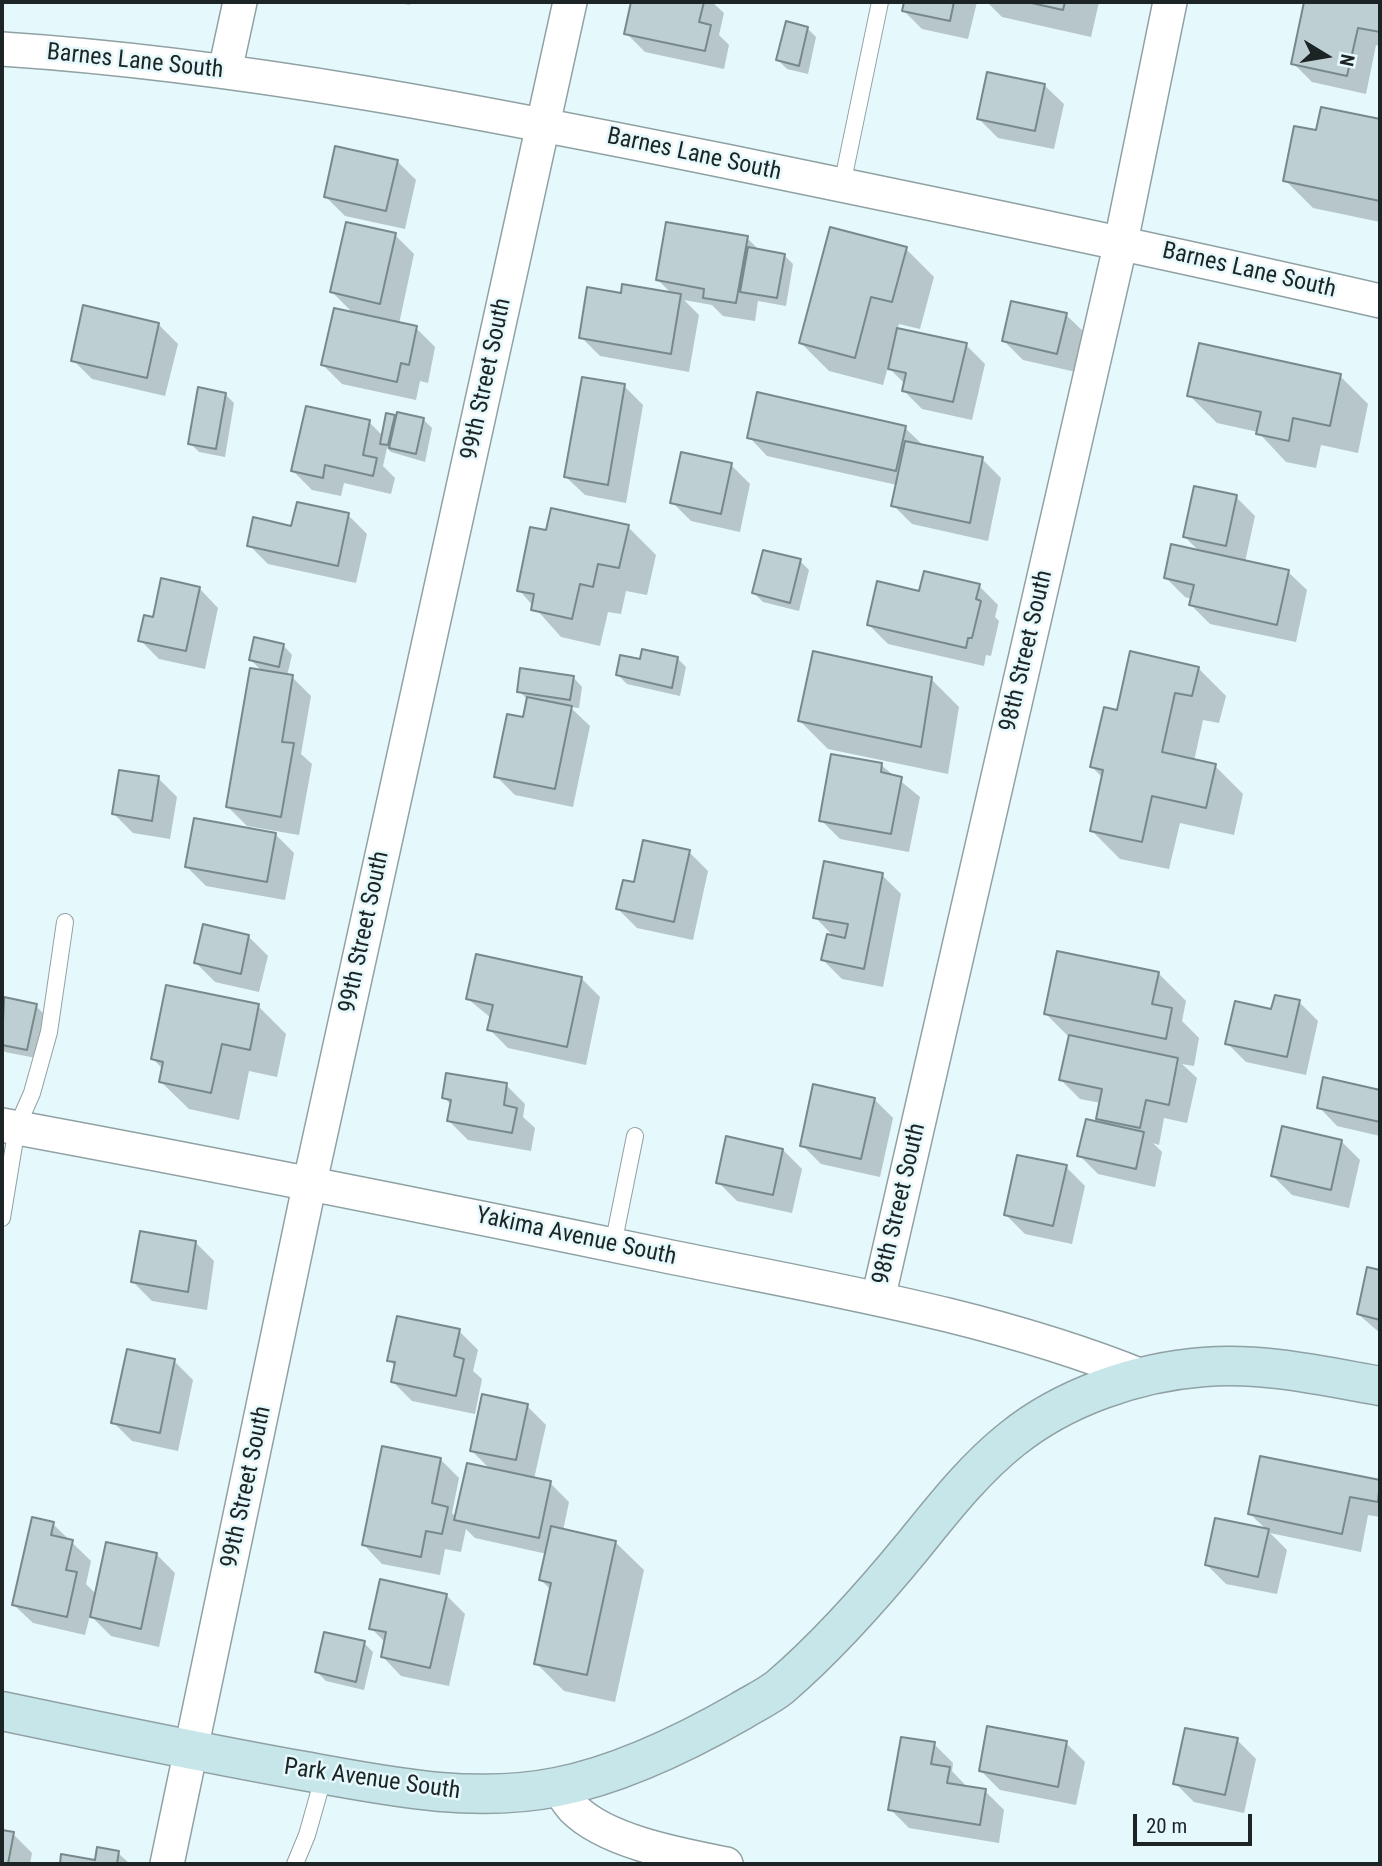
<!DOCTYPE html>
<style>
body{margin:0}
#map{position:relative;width:1382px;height:1866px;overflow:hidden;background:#e5f8fb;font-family:"Roboto Condensed",sans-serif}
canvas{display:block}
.frame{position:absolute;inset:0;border:4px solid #1d2425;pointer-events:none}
.north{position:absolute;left:1291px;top:21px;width:70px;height:70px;-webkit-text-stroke:5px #e5f8fb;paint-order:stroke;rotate:101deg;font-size:19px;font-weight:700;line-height:28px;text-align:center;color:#1d2425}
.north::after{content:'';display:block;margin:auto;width:24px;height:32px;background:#1d2425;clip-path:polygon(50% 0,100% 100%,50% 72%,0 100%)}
.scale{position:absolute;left:1133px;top:1814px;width:119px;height:32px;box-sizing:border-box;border:4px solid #1d2425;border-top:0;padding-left:9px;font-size:21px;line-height:24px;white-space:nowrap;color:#1d2425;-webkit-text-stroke:5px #e5f8fb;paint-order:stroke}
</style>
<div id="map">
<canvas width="1382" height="1866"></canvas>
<div class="frame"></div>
<div class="north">N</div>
<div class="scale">20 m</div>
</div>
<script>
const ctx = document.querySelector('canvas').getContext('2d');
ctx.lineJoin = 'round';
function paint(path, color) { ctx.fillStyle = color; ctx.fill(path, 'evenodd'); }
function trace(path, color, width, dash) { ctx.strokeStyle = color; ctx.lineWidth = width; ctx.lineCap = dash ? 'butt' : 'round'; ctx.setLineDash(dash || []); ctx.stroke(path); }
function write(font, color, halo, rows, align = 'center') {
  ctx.font = font + ' "Roboto Condensed",sans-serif'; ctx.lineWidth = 5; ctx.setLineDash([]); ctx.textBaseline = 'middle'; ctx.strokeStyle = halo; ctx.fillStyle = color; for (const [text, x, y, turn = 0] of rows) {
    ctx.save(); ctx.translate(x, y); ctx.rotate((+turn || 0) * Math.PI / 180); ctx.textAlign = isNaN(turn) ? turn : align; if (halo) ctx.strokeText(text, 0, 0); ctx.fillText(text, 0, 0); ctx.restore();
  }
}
const shadow = new Path2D(`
 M393 2H410V5Z
 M633 2H712L724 13 719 35 729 45 724 69 645 52 626 33Z
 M905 2H977L968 39 922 29 903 10Z
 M987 2H1099L1091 37 1002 17Z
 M1306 2H1380V46L1376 45 1366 94 1312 82 1293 63Z
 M807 28 816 37 808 74 787 69 778 60Z
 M1045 86 1064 104 1054 149 998 138 979 119Z
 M1323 109 1380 121V222L1313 208 1285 180 1317 133Z
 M397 161 416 180 405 229 345 216 326 197Z
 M395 235 414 254 399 324 416 328 435 347 428 383 420 381 416 400 342 384 323 365 354 314 332 292Z
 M747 238 760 251 784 255 793 264 786 306 758 301 755 321 723 316 712 305 684 300 699 315 689 372 600 356 581 337 623 295H673L658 280Z
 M906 249 934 277 920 329 899 324 897 330 966 345 985 364 972 420 922 409 903 390 905 384 888 367 883 385 829 371 801 343Z
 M1066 315 1085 333 1076 372 1023 360 1004 341Z
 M159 325 178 344 165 396 92 379 73 360Z
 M1340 376 1368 404 1358 453 1321 445 1316 468 1286 462 1258 432 1217 423 1189 395Z
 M624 386 643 405 626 503 585 495 566 477Z
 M225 394 234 403 225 457 199 452 190 443Z
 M388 415 423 419 432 428 425 462 391 452 387 448 383 466 395 478 391 494 344 483 341 496 312 490 293 471 369 422 383 436Z
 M905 428 925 447 982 459 1001 478 988 541 912 524 893 505 897 485 767 456 749 437Z
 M731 465 750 484 740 532 691 521 672 502Z
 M1236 497 1255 516 1245 562 1288 572 1307 590 1296 642 1210 624 1191 605 1192 599 1185 597 1166 578 1200 552 1185 537Z
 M348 515 367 534 356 583 268 564 249 545 292 528Z
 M628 527 656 555 647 595 626 591 621 614 608 612 600 646 561 637 519 590 547 532Z
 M800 561 809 570 799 611 763 602 754 593Z
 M979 586 998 605 995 617 999 621 991 656 986 655 984 666 888 644 869 625 920 593Z
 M200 589 218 608 205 669 159 659 140 640 154 619Z
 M283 645 292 655 287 676 292 677 311 696 301 754 312 764 299 835 247 826 228 807 263 672 251 660Z
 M677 658 686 667 680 696 627 684 618 675 641 662Z
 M1198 668 1226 696 1219 723 1203 720 1194 761 1215 766 1243 794 1234 835 1180 823 1169 869 1120 859 1092 831 1103 778 1092 767 1118 712Z
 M573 677 582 687 579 708 570 707 590 726 573 807 515 795 496 776 524 719 528 700 519 691Z
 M931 679 959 707 948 774 828 749 800 721Z
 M881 765 920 797 909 852 840 839 821 820Z
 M158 778 177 797 170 839 133 833 114 814Z
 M275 834 294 853 285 900 206 886 187 867Z
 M689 852 708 871 693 940 637 928 618 909 635 884Z
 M882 875 901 894 883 987 842 979 823 960 835 938 815 917Z
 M249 937 268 956 259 992 215 982 196 963Z
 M1158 973 1186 1001 1182 1021 1199 1038 1194 1066 1182 1064 1197 1078 1187 1123 1164 1118 1159 1145 1153 1143 1162 1152 1155 1187 1098 1174 1079 1155 1105 1125 1098 1118 1101 1103 1080 1099 1061 1080 1070 1038 1046 1014Z
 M581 978 600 997 586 1065 508 1048 489 1029 491 1018 468 999Z
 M5 999 36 1006 45 1015 36 1058 5 1052 2 1048Z
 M1299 1002 1318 1021 1306 1075 1246 1062 1227 1043 1273 1011Z
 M258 1006 286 1034 277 1077 249 1071 239 1120 189 1109 160 1081 163 1069 153 1059Z
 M1325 1079 1380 1092V1136L1337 1126 1319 1107Z
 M506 1085 525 1104 523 1117 535 1128 531 1151 468 1140 449 1121 452 1106 444 1097Z
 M874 1099 893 1118 880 1177 821 1164 802 1145Z
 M1341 1141 1360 1160 1349 1208 1292 1195 1273 1176Z
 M783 1150 802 1169 792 1213 737 1201 718 1182Z
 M1066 1167 1085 1186 1072 1244 1025 1234 1006 1215Z
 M195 1242 214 1261 207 1310 152 1301 133 1282Z
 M1368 1269 1380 1272V1333L1358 1314Z
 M459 1331 478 1350 473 1371 482 1379 475 1414 412 1401 393 1382 396 1367 389 1360Z
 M174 1361 193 1380 178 1451 132 1441 113 1422Z
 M527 1406 546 1425 534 1479 550 1483 569 1502 563 1531 615 1542 644 1570 615 1702 564 1691 536 1663 551 1590 541 1580 547 1554 475 1538 466 1529 461 1552 445 1549 440 1575 382 1564 364 1545 440 1459 459 1478 452 1513 456 1517 491 1470 471 1450Z
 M1262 1458 1380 1482V1517L1368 1515 1361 1552 1270 1533 1287 1550 1277 1594 1226 1584 1207 1565 1267 1530 1250 1514Z
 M53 1524 91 1561 86 1584 96 1594 156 1554 175 1573 159 1647 111 1636 90 1615 85 1635 33 1623 14 1605Z
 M446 1595 465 1614 449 1686 401 1676 383 1657 386 1643 371 1628Z
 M364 1643 373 1652 364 1690 326 1681 317 1672Z
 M1237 1740 1256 1759 1244 1813 1194 1802 1175 1783Z
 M1066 1743 1085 1762 1076 1805 1000 1790 981 1771Z
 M934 1744 953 1763 952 1771 968 1788 985 1791 1004 1810 999 1843 909 1828 890 1809Z
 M2 1832 13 1834 32 1853 30 1864H2Z
 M118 1853 130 1864H61L63 1856 96 1862Z`);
const building = new Path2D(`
 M631 2H704L699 22 711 25 705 51 624 34Z
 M904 2H954L950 21 902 11Z
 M1027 2H1065L1063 10Z
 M1304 2H1380V32L1358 28 1347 76 1291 64Z
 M786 21 808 27 799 66 776 60Z
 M987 72 1045 84 1035 131 977 119Z
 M1321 107 1380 119V201L1283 181 1294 126 1316 130Z
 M335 146 398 160 386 211 324 197Z
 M346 222 396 233 380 304 330 292Z
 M666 222 748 236 736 303 703 298 704 289 656 280Z
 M830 227 907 247 892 302 871 297 855 358 799 343Z
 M748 247 785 254 777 298 740 292Z
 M622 284 681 294 671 354 579 338 587 287 621 293Z
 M1011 301 1067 313 1057 354 1002 341Z
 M83 305 159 323 147 378 71 361Z
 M334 308 417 326 409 365 401 363 397 382 321 365Z
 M897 328 967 343 953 402 902 391 906 373 888 369Z
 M1199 343 1341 374 1330 426 1293 418 1289 441 1256 434 1261 412 1187 396Z
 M582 377 625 384 608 485 564 477Z
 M198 387 226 393 216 449 188 444Z
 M757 392 906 426 896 471 747 438Z
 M306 406 370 420 363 455 377 458 373 476 325 465 323 478 291 471Z
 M397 412 424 418 416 454 389 448Z
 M386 413 395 415 388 445 380 444Z
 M905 441 983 457 970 523 891 506Z
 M681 452 732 463 721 514 670 503Z
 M1194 486 1237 495 1226 546 1183 537Z
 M297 502 349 513 338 566 247 546 253 517 291 526Z
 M551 508 629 525 619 568 598 564 593 587 580 584 572 619 531 610 534 594 517 591 530 527 546 530Z
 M1171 544 1289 570 1277 625 1189 605 1194 585 1164 578Z
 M763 550 801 559 790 603 752 593Z
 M924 571 980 584 976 599 981 601 972 638H968L966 648 867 625 877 581 919 591Z
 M161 578 200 587 186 651 138 641 144 615 153 617Z
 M254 637 284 644 279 667 249 660Z
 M642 649 678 657 672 688 616 675 620 655 640 659Z
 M813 651 932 677 921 747 798 721Z
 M1130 651 1199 667 1192 696 1175 693 1162 752 1216 764 1206 808 1152 796 1142 842 1090 831 1103 770 1090 767 1104 707 1117 710Z
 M250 668 293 675 282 742 294 743 281 817 226 807Z
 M520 668 574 676 570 700 517 692Z
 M527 697 572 706 555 789 494 777 507 714 523 717Z
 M831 754 882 763 881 772 902 777 891 834 819 821Z
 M119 770 159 776 152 821 112 814Z
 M194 818 276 833 267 882 185 867Z
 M643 840 690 850 674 922 616 909 623 880 634 882Z
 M824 861 883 873 864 969 821 960 827 934 845 938 848 924 813 918Z
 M203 924 249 935 241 974 194 963Z
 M1057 951 1159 972 1152 1004 1172 1008 1166 1039 1044 1014Z
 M476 954 582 977 567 1047 487 1030 493 1005 466 999Z
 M166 985 259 1004 250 1050 222 1044 211 1093 159 1082 163 1062 151 1059Z
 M1275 995 1300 1000 1287 1057 1225 1044 1235 1001 1271 1009Z
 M4 997 37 1004 27 1050 2 1045Z
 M1069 1035 1178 1058 1169 1105 1146 1100 1140 1128 1096 1119 1102 1089 1059 1080Z
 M446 1073 507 1083 504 1105 517 1108 512 1133 447 1121 451 1100 442 1098Z
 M1323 1077 1380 1090V1122L1317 1108Z
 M813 1084 875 1098 861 1159 800 1146Z
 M1086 1119 1144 1132 1136 1169 1077 1156Z
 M1282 1126 1342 1140 1331 1190 1271 1176Z
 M726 1136 783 1149 773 1195 716 1183Z
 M1017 1155 1067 1165 1053 1226 1004 1215Z
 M140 1231 196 1241 188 1292 131 1282Z
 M1367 1267 1380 1270V1320L1357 1314Z
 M397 1316 460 1329 454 1356 464 1359 456 1396 391 1382 395 1362 387 1361Z
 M127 1349 175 1359 160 1433 111 1423Z
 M482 1394 528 1404 516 1460 470 1451Z
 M382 1446 441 1458 432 1503 448 1507 442 1534 426 1531 421 1557 362 1545Z
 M1260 1456 1380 1480 1378 1502 1350 1497 1342 1534 1248 1514Z
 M467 1463 551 1481 539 1538 454 1520Z
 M32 1517 54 1522 51 1535 73 1540 66 1570 77 1572 67 1617 12 1605Z
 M1215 1518 1269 1529 1258 1577 1205 1565Z
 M551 1526 616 1541 587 1675 534 1664 551 1583 539 1580Z
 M106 1542 157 1553 141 1629 90 1617Z
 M380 1579 447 1594 430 1668 381 1657 386 1632 369 1629Z
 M324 1632 365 1641 356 1682 315 1672Z
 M987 1726 1067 1741 1058 1787 979 1771Z
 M1185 1728 1238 1738 1225 1795 1173 1784Z
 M901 1737 935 1742 931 1764 950 1767 947 1783 986 1789 980 1825 888 1810Z
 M2 1830 14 1832 8 1864H2Z
 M97 1847 119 1851 117 1864H60L61 1854 95 1860Z`);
const service = new Path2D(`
 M842 185 880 2
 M2 1218 17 1127 32 1093 49 1032 65 922
 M613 1245 635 1136
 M295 1864 307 1835 324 1775`);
const minor = new Path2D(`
 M2 49C246 65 486 113 725 161 944 206 1163 251 1380 301
 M225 71 240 2
 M2 1125C224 1166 445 1210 666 1256 827 1289 991 1315 1144 1377
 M878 1299 1121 242 1170 2
 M558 1787C563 1794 568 1803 574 1809 607 1842 681 1855 726 1864
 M167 1864 310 1182 570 2`);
const secondary = new Path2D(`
 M2 1711C102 1732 203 1753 304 1771 387 1786 472 1804 557 1787 618 1775 687 1742 741 1711 754 1703 769 1696 780 1687 829 1645 872 1596 913 1546 943 1509 974 1469 1012 1439 1064 1397 1137 1372 1204 1367 1262 1362 1323 1376 1380 1386`);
const streetNames = [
 ["Barnes Lane South",135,62,6],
 ["Barnes Lane South",694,155,12],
 ["Barnes Lane South",1249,271,13],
 ["99th Street South",487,379,-78],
 ["98th Street South",1027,651,-77],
 ["99th Street South",365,932,-78],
 ["98th Street South",900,1204,-77],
 ["Yakima Avenue South",576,1237,12],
 ["99th Street South",247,1487,-78],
 ["Park Avenue South",372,1780,8]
];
paint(shadow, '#0003');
paint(building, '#bdcfd2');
trace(building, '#78898c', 2);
trace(service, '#90a1a4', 18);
trace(minor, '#90a1a4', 36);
trace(secondary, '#90a1a4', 41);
trace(service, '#fff', 16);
trace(minor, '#fff', 33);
trace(secondary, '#c6e6ea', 38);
write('24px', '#1d2425', '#e5f8fb', streetNames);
</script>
